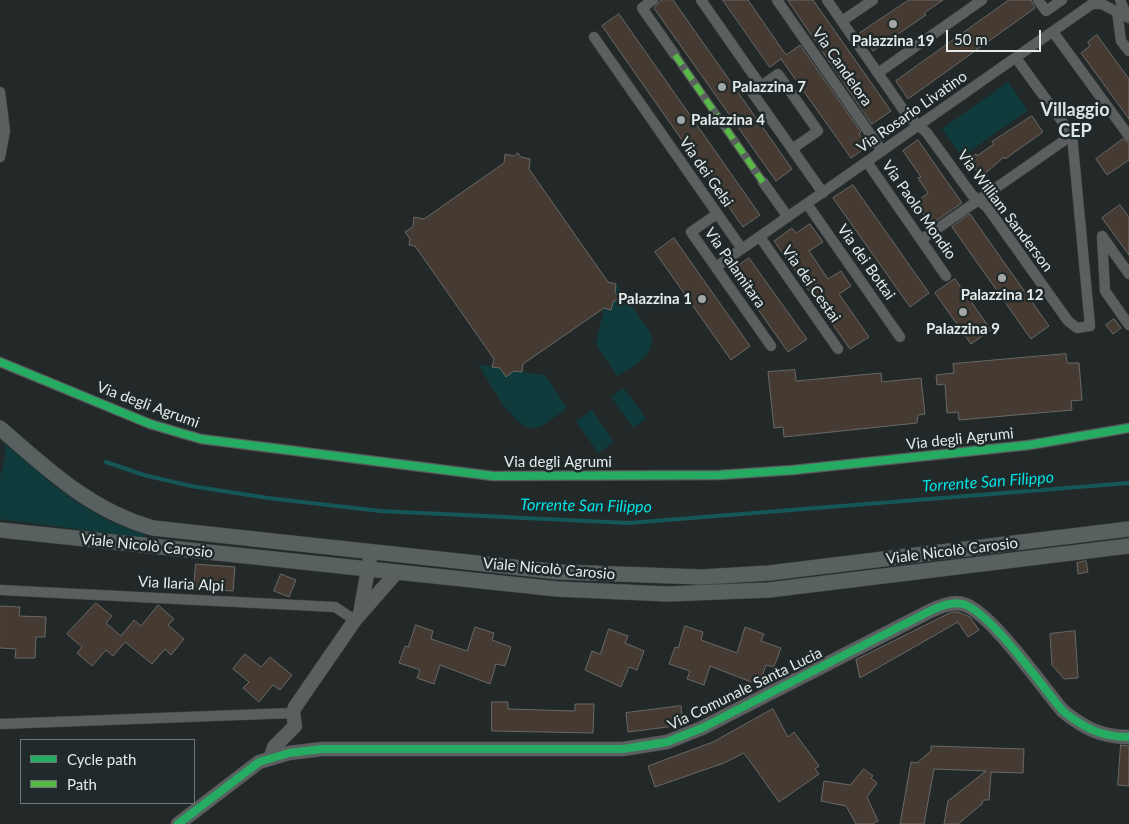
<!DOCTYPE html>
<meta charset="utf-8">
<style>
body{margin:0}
#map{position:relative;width:1129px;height:824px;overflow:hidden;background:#232828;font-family:Lato,sans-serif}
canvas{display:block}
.legend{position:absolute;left:20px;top:739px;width:175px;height:65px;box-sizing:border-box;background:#212a2a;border:1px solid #6f7777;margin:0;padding:6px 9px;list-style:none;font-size:15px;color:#e5ebeb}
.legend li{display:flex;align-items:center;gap:10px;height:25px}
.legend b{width:25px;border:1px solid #6f7777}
.scale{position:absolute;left:946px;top:30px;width:95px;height:22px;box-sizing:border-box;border:2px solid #e5ebeb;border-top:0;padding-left:6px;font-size:15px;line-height:18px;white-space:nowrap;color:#e5ebeb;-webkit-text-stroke:4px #212a2a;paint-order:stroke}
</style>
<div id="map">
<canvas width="1129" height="824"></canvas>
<ul class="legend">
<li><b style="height:6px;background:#26ab63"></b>Cycle path</li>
<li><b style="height:6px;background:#58b947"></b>Path</li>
</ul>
<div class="scale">50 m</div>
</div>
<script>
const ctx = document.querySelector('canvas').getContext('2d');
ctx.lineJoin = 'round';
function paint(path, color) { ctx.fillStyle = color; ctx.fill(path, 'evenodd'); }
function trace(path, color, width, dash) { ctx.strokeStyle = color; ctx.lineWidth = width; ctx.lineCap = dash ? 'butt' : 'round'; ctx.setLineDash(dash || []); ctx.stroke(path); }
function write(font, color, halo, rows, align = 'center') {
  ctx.font = font + ' Lato,sans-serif'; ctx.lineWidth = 5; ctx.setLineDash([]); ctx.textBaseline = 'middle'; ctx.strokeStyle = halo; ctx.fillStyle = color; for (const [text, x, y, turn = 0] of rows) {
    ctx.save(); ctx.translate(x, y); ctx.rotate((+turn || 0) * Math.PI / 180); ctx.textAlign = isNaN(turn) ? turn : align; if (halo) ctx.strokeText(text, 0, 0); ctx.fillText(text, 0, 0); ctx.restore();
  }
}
const green = new Path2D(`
 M1008 82 1028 110 962 157 942 129Z
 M616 284 651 333C656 357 634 365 617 376L596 344 604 308 611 310Z
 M478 364 500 368 506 377 514 371 545 375 567 408C558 414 545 426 535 428 514 431 488 380 478 364Z
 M624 388 646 419 633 428 611 397Z
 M592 410 614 442 598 453 576 421Z
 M4 443C52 483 84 516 146 535V538L0 519V477L5 457Z`);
const stream = new Path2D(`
 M106 462 144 475 191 486 268 498 380 511 629 523 1129 483`);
const building = new Path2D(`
 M673 0 792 169 776 181 654 8 661 0Z
 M723 0H748L786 55 800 45 861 132 859 134 868 146 851 158 781 59 770 67Z
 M788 0H813L891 111 872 124Z
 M909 0H943L924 13 926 15 873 51 860 33Z
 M1009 0H1031L1035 8 908 99 896 81Z
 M619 14 760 215 743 227 602 26Z
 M1097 35 1129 79V119L1081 53 1090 46 1088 42Z
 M1032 116 1043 132 1005 159 1004 157 981 177 968 159 976 154 977 156 994 144 992 142Z
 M1123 139 1129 143V160L1107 175 1096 159Z
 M918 140 962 203 930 225 916 202 928 193 918 178 921 177 903 151Z
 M518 153 521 157 530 159 529 169 608 282 616 284 615 292 619 298 613 302 611 310 604 308 523 364 522 372 514 371 506 377 500 368 492 367 494 359 415 246 409 245 410 239 405 232 413 227 414 217 424 219 504 163 505 154 514 156Z
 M853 185 929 293 910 307 833 198Z
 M1120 205 1129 217V255L1102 218Z
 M970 214 1049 326 1031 339 952 227Z
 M810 224 823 242 809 251 828 279 841 271 851 286 839 294 869 337 850 349 774 241 792 228 796 233Z
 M674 238 750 346 731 360 655 252Z
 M749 258 807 339 788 352 731 271Z
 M955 279 991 330 971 344 935 293Z
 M1114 319 1121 328 1113 334 1106 325Z
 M1066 354 1067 363H1079L1082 400 1071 401 1072 410 959 420 958 412 947 413 945 384 937 385 936 375 954 373 953 364Z
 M795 370 796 381 881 373 882 382 921 378 925 414 918 415 917 423 784 437 783 427 774 428 768 372Z
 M1086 561 1088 572 1078 574 1077 563Z
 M196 564 235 567 233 591 194 588Z
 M281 574 296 580 289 597 274 591Z
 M96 603 112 616 106 623 121 636 134 620 141 626 158 605 174 619 168 625 184 639 171 655 165 649 152 664 125 642 113 656 106 650 92 666 77 653 82 647 67 634Z
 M0 606 20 607 19 616 46 617 45 637H36L35 658H15L16 649 0 648Z
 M952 612H958L970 617 979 630 968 637 958 622 860 678 856 660Z
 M416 625 433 631 431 639 467 651 475 627 494 633 492 640 511 647 505 666 496 664 490 684 440 665 434 684 417 678 420 670 399 663 405 646 408 647Z
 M685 626 703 632 701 640 737 653 745 627 764 634 761 641 781 648 774 667 766 665 759 685 710 666 704 685 687 679 690 671 669 664 675 647 678 648Z
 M609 629 628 636 625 643 644 651 637 670 629 667 621 687 585 670 592 651 600 654Z
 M1075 631 1078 678 1064 679 1052 665 1050 634Z
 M245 654 261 667 270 657 292 675 280 690 273 685 259 702 243 688 249 682 233 669Z
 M492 702H508V709L575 711V704H594L593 733 492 731Z
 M681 706 683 725 628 732 626 713Z
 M773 709 788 737 794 732 819 766 815 769 819 774 779 802 744 753 724 763 655 787 648 766 713 742Z
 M1121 745 1129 746V786L1118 785Z
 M931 746 1024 749 1023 773 991 772 989 800H983L982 804 958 824H944L948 801 986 771 934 769 924 824H900L911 762 917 763 931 751Z
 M864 769 873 776 871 778 877 783 867 797 878 821 872 824H856L846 806 821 801 824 781 850 785Z`);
const pedestrian = new Path2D(`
 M675 55 763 182`);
const minor = new Path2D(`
 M653 0 642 8 675 55
 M701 0 761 86 752 92 823 193
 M777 0 882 151
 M827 0 907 115 927 133 972 195 987 207 1068 321 1077 328 1090 326 1072 135 1016 58
 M1038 0 1046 11 1062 0
 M1120 0 1127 17
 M1117 11 1121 41 1129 51
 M842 21 873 0
 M1053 32 1129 136
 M594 37 742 249
 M878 73 982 0
 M761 86 778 74 818 131 792 149
 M0 92 5 131 0 157
 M867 162 946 276
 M763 182 788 217
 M807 204 900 337
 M717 214 691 232 771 346
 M1102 236 1105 291 1129 325
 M1102 236 1129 274
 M760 237 838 349
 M921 240 1072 135
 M716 267 1092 4H1102L1129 18
 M0 362 150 424 201 439 493 476 719 475 793 470 1029 445 1129 428
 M0 590 335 607 355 620
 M0 724 293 713`);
const tertiary = new Path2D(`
 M360 614 371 552
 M271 757 274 747 295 726 293 713 295 707 355 620 397 572
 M178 824 259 762 289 753 322 749H623L667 742 702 728 930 611C940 606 952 601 963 604 991 612 1042 687 1063 711 1084 728 1101 737 1129 737`);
const secondary = new Path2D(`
 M0 428C47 469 91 511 153 528L559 572 702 577 769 573 1129 529
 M0 530 557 589 668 594 769 590 1129 546`);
const quiet = new Path2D(`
 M675 55 763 182`);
const cycleway = new Path2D(`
 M0 362 150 424 201 439 493 476 719 475 793 470 1029 445 1129 428
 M178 824 259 762 289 753 322 749H623L667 742 702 728 930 611C940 606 952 601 963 604 991 612 1042 687 1063 711 1084 728 1101 737 1129 737`);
const markers = [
 [893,24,5,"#a1a7a7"],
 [722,87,5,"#a1a7a7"],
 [681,120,5,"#a1a7a7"],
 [1002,278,5,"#a1a7a7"],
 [702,299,5,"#a1a7a7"],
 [963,312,5,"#a1a7a7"]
];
const poiNames = [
 ["Palazzina 19",893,41],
 ["Palazzina 7",732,87,"left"],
 ["Palazzina 4",691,120,"left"],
 ["Palazzina 12",1002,295],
 ["Palazzina 1",692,299,"right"],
 ["Palazzina 9",963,329]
];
const streetNames = [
 ["Via Candelora",842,67,55],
 ["Via Rosario Livatino",912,112,-35],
 ["Via dei Gelsi",706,172,55],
 ["Via Paolo Mondio",919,210,55],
 ["Via William Sanderson",1005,211,53],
 ["Via dei Bottai",866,262,55],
 ["Via Palamitara",735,268,55],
 ["Via dei Cestai",811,284,55],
 ["Via degli Agrumi",148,405,20],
 ["Via degli Agrumi",960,439,-6],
 ["Via degli Agrumi",558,462],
 ["Viale Nicolò Carosio",147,546,6],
 ["Viale Nicolò Carosio",952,551,-7],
 ["Viale Nicolò Carosio",549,569,5],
 ["Via Ilaria Alpi",181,584,3],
 ["Via Comunale Santa Lucia",745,689,-26]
];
const waterNames = [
 ["Torrente San Filippo",988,482,-4],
 ["Torrente San Filippo",586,506,1]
];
const quarterNames = [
 ["Villaggio",1075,110],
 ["CEP",1075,131]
];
paint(green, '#103b3c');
trace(stream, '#155657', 4);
paint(building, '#463b32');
trace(building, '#686968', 1);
trace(pedestrian, '#404545', 9);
trace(minor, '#404545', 11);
trace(tertiary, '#404545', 15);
trace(secondary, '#404545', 16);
trace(pedestrian, '#5b5f5f', 8);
trace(minor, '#5b5f5f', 10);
trace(tertiary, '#5b5f5f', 14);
trace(secondary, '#586060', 15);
trace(quiet, '#58b947', 6, [12, 6]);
trace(cycleway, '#26ab63', 8);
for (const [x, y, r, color] of markers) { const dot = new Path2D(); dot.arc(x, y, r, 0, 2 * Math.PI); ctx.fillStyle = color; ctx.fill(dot); trace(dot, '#212a2a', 2); }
write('bold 15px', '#e5ebeb', '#212a2a', poiNames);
write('15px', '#e5ebeb', '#212a2a', streetNames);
write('italic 16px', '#01e2e4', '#212a2a', waterNames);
write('bold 18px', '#dbe6e6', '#212a2a', quarterNames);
</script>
